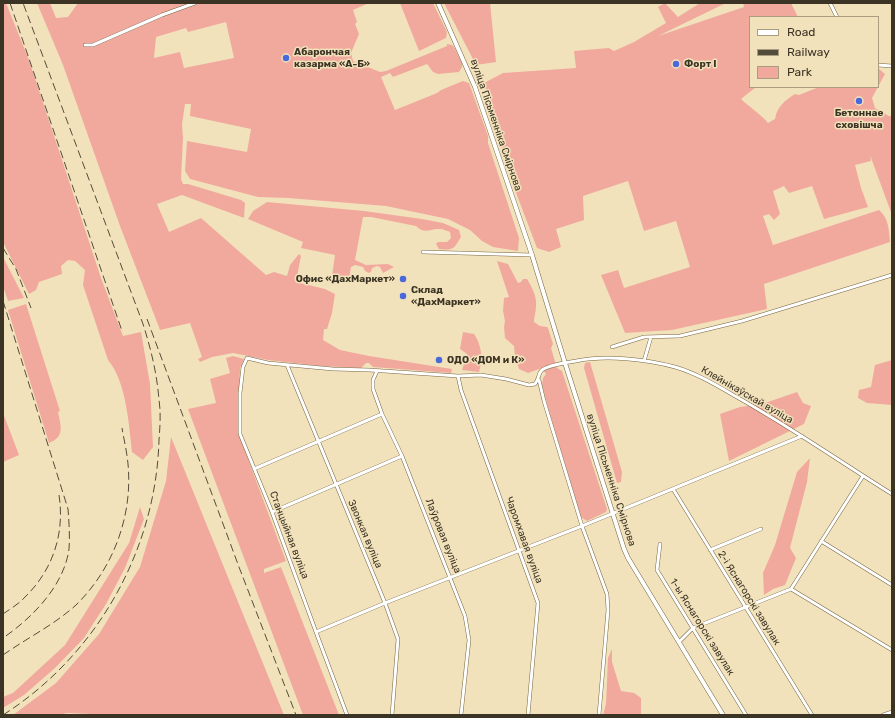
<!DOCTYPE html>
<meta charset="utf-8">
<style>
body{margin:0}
#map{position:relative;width:895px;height:718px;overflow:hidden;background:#f2e2bb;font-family:Rubik,sans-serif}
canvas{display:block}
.frame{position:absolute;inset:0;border:4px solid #3b3425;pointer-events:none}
.legend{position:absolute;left:749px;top:16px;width:130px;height:72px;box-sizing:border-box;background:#f2e2bb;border:1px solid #a99c7f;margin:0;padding:5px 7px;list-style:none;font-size:12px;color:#3b3425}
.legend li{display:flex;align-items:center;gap:8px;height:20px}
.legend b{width:20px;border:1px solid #a99c7f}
</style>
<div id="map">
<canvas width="895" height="718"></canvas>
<div class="frame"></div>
<ul class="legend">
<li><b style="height:5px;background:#fff"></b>Road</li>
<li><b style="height:5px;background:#544c3a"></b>Railway</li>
<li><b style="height:11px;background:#f1a99e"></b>Park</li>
</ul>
</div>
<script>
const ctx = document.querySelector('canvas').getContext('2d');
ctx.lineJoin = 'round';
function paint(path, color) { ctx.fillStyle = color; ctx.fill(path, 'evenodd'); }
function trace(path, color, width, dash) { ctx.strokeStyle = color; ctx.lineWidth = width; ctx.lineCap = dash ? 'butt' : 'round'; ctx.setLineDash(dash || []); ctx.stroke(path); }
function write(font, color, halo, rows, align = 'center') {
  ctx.font = font + ' Rubik,sans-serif'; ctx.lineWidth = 3; ctx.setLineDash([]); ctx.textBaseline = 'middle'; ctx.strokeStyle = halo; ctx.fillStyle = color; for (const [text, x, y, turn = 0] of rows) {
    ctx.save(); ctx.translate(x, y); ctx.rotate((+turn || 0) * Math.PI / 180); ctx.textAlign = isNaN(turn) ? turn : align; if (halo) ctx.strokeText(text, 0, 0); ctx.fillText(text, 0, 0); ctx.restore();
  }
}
const green = new Path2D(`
 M3 3H6L29 60 101 278 123 336 141 332 150 384 153 447 143 460 132 452C129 424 126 381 108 360L83 285 85 270 75 261 68 260 61 266 62 274 39 282 36 290 29 294 3 242Z
 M37 3H50L56 18 68 17 78 3H369L353 10 357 22 355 24 359 34 351 53 353 61 380 72 386 71 447 46V44L452 45 454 47 462 63V67L459 72 438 74 433 72 427 64 393 77 390 73 381 77 395 110 437 93 441 90 463 81 469 83 488 136V143L519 238 518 251 493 247 482 241 470 230 448 219 386 206 288 198 258 197 190 179 185 171 187 141 247 152 251 129 190 116 191 104H185L182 124 183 138 181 179 183 184H188L241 200 245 203 244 218 182 195 157 204 169 232 201 218 266 275 274 272 287 276 290 265 299 254 301 256 296 282 325 289 335 294 332 313 327 329H324L323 340 340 350 369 356 452 369 451 373 373 367 369 363H366L361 368 321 366 268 360 233 353 212 357 200 362 198 359 202 357 190 323 160 330 120 226 63 65ZM226 22 234 58 184 68 180 52 154 58 156 37 186 28 188 32Z
 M400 3H433L447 32 446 38 419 51Z
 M444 3H490L496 62 476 65Z
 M665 3 678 17 700 3H726L658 36 744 7 743 3H791L798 17H750V87H756L741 99C748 106 763 116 768 123L775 119C777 107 784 101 795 94L799 95 819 87H878V68L885 74 872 98 875 108 889 116H892V215L870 155 871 161 855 165 861 188 868 207 824 219 812 186 789 193 784 186 773 191 780 214 774 220 769 214 763 216 773 245 879 210C889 218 889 231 890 242L764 284 767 309 672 330 625 333 601 275 618 270 624 288 690 267 676 221 644 231 628 181 583 196 584 220 556 229 561 247 549 252 537 248 510 177 484 83 503 73 576 68 574 51 609 48 614 51 634 42 666 23 658 7Z
 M267 202 364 211 422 219 443 223 459 230 461 237C454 248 454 251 439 249L436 244 438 242H447L451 238 450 232C447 231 443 229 440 229 430 228 425 235 416 226L371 217H363L355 260 366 265 388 264 394 267 383 273 380 267 377 266 372 268 371 272 369 273 365 271 363 267 355 265 351 267 349 278 332 276 335 255 301 248 303 242 248 219 253 211Z
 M3 257 24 298 8 301 3 286Z
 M497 261 508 264 518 283 521 282 523 279H527C532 287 537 297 536 306 536 312 534 316 534 322L540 326 547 327 548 328 553 344 551 348 557 368 562 371 607 509 606 512 587 521 581 517 548 407 542 384 543 378 546 374 542 368 528 373 519 369 515 356 514 346 505 338 504 327 505 321 503 311 504 298 509 297Z
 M26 304 60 411 58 412C61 426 65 437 49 443L8 310Z
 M463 332 474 334C482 345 483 360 479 372L462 370 465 361 469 359 467 354 460 349Z
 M233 356 244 359 240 369 238 432 286 561 264 569V573L281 567 339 715H303L188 409 216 403 210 379 230 373 226 358Z
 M892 360V405L867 403 858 398 859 390 871 387 875 365Z
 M590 362 622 472 621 482 617 483 584 368 585 363Z
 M797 392 803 403 811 406 804 424 729 461 720 414 740 407 762 404Z
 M3 413 19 455 3 462Z
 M171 437 284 715H113L68 713 57 715H13L56 683 99 634 140 567 166 481Z
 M810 458 807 482 790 548 796 558 785 585 773 589 764 595 763 573 775 545 797 472Z
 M140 507 144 519 125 568 106 604 84 638 55 668 24 695 3 708V697L13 693 65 645 129 543Z
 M612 649V662L621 691 634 693 641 698V715H603L606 704 608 658Z`);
const minor = new Path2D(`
 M830 3 837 17
 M85 45H93L162 15 195 3
 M878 65 892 66
 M423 252 532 255
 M612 347 644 337 680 336 742 321 892 275
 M644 361 651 337
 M287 365 385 603 398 639 392 715
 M377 371 373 380V389L382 414 402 456 465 616 469 640 461 715
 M458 376 461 390 538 603 528 715
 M539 380 544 401 582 526 607 594 608 610 599 715
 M254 469 382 414
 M673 489 812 715
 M272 512 402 456
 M821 541 892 585
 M660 544 657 570 746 715
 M710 550 761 529
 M791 589 892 650
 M316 632 385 603 582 526 802 436
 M679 642 693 628 791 589 863 476
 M347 715 316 632 272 512 240 434V393L243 367 247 358 268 363 333 369 369 370 458 376 481 375 506 379 529 385 535 384C539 379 538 375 541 371 545 366 569 362 576 361 606 355 645 359 675 367 696 373 716 385 735 396 789 426 839 461 892 494
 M883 715 892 712`);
const secondary = new Path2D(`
 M438 3 475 87 532 255 565 363 624 549 628 558 723 715`);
const rail = new Path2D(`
 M10 3 122 331
 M3 248 16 269 31 308
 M3 301 68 509C69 522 70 535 69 549 64 586 32 618 3 638
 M147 319 239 567 296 715
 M3 614C10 609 19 604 25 597 53 570 65 533 59 495
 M3 655C27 638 54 625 76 605 113 569 133 516 128 464 127 452 124 440 122 428
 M3 715C97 655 156 550 159 440 160 427 161 413 159 400 157 374 151 349 143 324L23 3`);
const markers = [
 [286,58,4,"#4868db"],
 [676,64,4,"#4868db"],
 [859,101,4,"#4868db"],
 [403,279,4,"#4868db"],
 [403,296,4,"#4868db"],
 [439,360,4,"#4868db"]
];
const poiNames = [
 ["Абарончая",294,52],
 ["казарма «А-Б»",294,64],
 ["Форт I",684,64],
 ["Бетоннае",859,113,"center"],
 ["сховішча",859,125,"center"],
 ["Офис «ДахМаркет»",395,279,"right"],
 ["Склад",411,290],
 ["«ДахМаркет»",411,302],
 ["ОДО «ДОМ и К»",447,360]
];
const streetNames = [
 ["вуліца Пісьменніка Смірнова",496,125,71],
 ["Клейнікаўскай вуліца",747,395,30],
 ["вуліца Пісьменніка Смірнова",611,480,72],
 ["Звонкая вуліца",365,534,67],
 ["Станцыйная вуліца",289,535,69],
 ["Лаўровая вуліца",443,536,68],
 ["Чаромхавая вуліца",524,540,70],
 ["2-і Яснагорскі завулак",749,598,58],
 ["1-ы Яснагорскі завулак",702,627,58]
];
paint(green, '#f1a99e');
trace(minor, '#756644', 4);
trace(secondary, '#756644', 5);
trace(minor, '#fff', 3);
trace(secondary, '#fff', 4);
trace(rail, '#544c3a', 1, [8, 4]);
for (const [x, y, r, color] of markers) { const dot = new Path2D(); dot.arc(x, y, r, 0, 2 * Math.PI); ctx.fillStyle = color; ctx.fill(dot); trace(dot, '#f2e2bb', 1.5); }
write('bold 10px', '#3b3425', '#f2e2bb', poiNames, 'left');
write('10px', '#3b3425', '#f2e2bb', streetNames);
</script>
